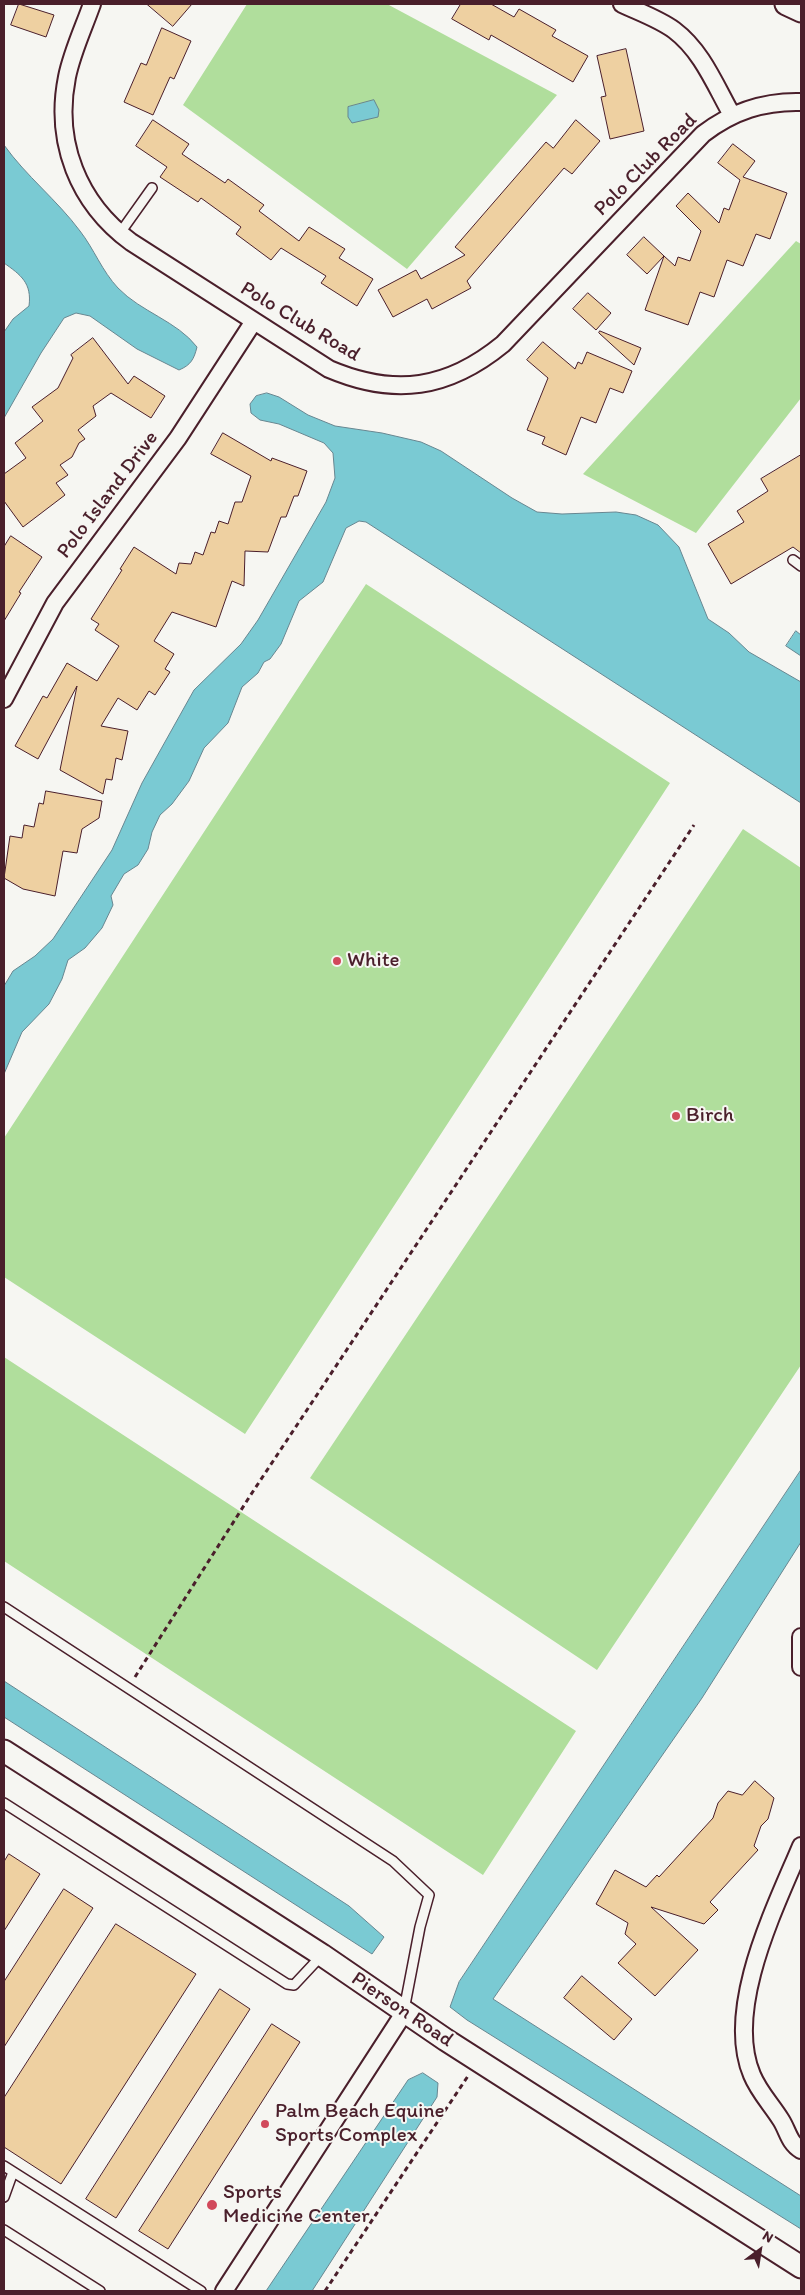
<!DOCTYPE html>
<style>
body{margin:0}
#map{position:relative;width:805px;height:2295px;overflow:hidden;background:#f6f6f2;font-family:Itim,sans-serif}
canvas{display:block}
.frame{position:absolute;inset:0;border:5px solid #4a1f2b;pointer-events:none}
.north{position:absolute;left:735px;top:2225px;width:50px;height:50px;-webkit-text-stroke:4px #f6f6f2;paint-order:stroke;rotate:31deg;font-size:14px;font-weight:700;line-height:20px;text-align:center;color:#4a1f2b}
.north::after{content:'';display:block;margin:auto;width:18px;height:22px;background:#4a1f2b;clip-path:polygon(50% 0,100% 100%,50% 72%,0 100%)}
</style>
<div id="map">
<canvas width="805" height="2295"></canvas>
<div class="frame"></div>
<div class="north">N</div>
</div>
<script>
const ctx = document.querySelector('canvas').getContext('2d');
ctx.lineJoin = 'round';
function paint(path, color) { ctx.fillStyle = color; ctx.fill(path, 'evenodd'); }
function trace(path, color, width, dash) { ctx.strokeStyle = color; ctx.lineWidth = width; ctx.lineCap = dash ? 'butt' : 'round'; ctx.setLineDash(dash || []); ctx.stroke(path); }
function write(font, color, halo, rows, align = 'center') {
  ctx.font = font + ' Itim,sans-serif'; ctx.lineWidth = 4; ctx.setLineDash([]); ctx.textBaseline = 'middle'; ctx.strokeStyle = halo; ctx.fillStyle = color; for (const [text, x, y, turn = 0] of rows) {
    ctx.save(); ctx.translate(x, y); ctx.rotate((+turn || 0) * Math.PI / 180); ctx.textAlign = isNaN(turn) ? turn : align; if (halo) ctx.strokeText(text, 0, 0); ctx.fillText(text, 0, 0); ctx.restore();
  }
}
const green = new Path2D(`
 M247 4H387L557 95 407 269 183 105Z
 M796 241 801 244V398L696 533 583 474Z
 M366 584 670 783 245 1434 4 1277V1138Z
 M743 829 801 868V1365L597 1670 310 1478Z
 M4 1357 576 1731 483 1875 4 1561Z`);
const water = new Path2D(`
 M374 100 379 110 378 117 352 123 348 117V107Z
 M4 145C26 176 57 200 80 231 94 249 102 271 118 288 141 312 177 321 197 347 194 359 191 365 179 370L137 349 90 316 76 313 64 318 41 353 4 418V332L13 319 29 306C32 283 21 275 4 263Z
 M267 393 279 397 308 415 335 426 382 433 421 442 441 451 512 498 537 512 562 514 616 512 636 515 658 525 679 547 708 619 729 633 749 652 801 682V803L366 522 359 521 346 528 323 582 299 601 281 644 270 659 264 662 258 673 242 687 228 723 204 748 189 781 172 804 160 815 152 832 148 849 138 865 124 874 111 896 113 905 102 928 85 948 68 960 62 979 49 1004 22 1032 4 1074V986L13 971 35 956 53 939 112 850 142 783 194 690 241 644 258 620 326 502 335 478 333 453 324 443 279 424 260 420 251 413 250 404 256 396Z
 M796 631 801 635V656L786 646Z
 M801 1470V1542L702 1698 493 1999 801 2196V2229L467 2020 450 2007 459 1982Z
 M4 1681 349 1906 384 1937 372 1954 4 1717Z
 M423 2073 438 2083 437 2097 312 2291H266L408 2080Z`);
const building = new Path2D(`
 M19 4 54 15 46 37 11 25Z
 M147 4H192L173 26Z
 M461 4H491L514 17 519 9 556 30 552 36 588 56 573 82 491 35 489 40 452 19Z
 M162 28 191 41 174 79 170 77 153 115 124 102 141 63 146 65Z
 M626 49 644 131 610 139 601 97 606 96 597 56Z
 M153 120 189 144 182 154 225 183 228 179 264 205 259 211 299 241 309 227 345 249 339 258 373 279 357 306 321 283 326 276 281 248 271 260 236 234 241 227 201 198 198 202 160 177 167 167 136 146Z
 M576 120 600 141 572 174 564 168 467 281 471 288 432 309 427 299 393 317 378 290 416 270 421 279 465 255 455 247 546 142 553 148Z
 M733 144 755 161 743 177 787 193 770 239 756 234 743 266 727 260 714 297 700 292 688 325 645 310 664 256 675 266 678 257 690 261 701 231 676 206 688 193 719 223 724 208 729 210 740 180 718 163Z
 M644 237 664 256 647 274 627 255Z
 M588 293 611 313 596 330 573 309Z
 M600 331 641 348 634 365 599 333Z
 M93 338 128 384 134 376 165 396 151 418 111 393 93 406 96 416 78 430 85 439 79 443 72 457 60 465 68 475 56 483 65 495 23 527 4 501V474L26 458 15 443 43 421 32 407 58 388 73 358 71 355Z
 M543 342 575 369 578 362 582 364 587 352 632 371 623 393 610 388 596 423 581 417 566 455 542 444 545 437 527 430 548 378 527 360Z
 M223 433 271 461 272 458 307 471 298 496H294L286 517H281L268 552 245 551 244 586 232 581 216 627 172 612 154 641 174 654 165 669 170 672 155 695 149 691 137 710 118 698 101 726 128 731 122 760 116 758 112 780 106 779 103 794 60 770 77 686 38 759 15 746 43 696 47 698 67 663 97 681 119 646 95 630 99 624 91 619 122 570 120 569 134 547 176 574 179 563 191 564 195 552 203 555 211 532 215 533 219 521 228 524 235 502H242L251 476 211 454Z
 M801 455V553L793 547 731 584 708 544 744 522 737 511 768 491 761 479Z
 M11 536 42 557 19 592 21 593 4 621V547Z
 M46 791 102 801 99 818 82 829 77 853 63 851 55 896 23 889 4 878 10 836 22 838 24 825 34 827 39 803 43 804Z
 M755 1781 774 1798 768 1819 761 1826 754 1846 758 1850 710 1902 718 1910 704 1924 651 1907 698 1950 655 1996 618 1963 636 1944 625 1934 628 1923 596 1904 615 1870 646 1887 657 1875 659 1877 713 1818 718 1803 728 1791 742 1795Z
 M9 1854 40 1874 4 1931V1862Z
 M64 1889 93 1908 4 2047V1982Z
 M116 1924 196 1974 61 2184 4 2147V2098Z
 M582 1976 632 2019 614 2040 564 1998Z
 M220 1989 250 2009 116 2218 86 2199Z
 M272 2024 300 2042 168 2249 139 2231Z`);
const path = new Path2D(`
 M135 1677 250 1496 694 825
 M325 2291 468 2076`);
const service = new Path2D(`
 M120 233 152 188
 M793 560 801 566
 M4 1607 393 1861 429 1895 420 1927 404 2010
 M4 1803 287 1984 294 1985 322 1955
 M4 2166 201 2291
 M4 2197 13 2172
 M4 2230 100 2291`);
const minor = new Path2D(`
 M92 4C84 27 72 52 67 77 54 142 78 203 131 242L329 369C395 397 448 389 503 344L703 134C733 111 764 101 801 102
 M622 4C639 12 659 19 674 30 702 51 715 85 732 115
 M4 699 55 603 178 438 254 321
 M801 1637V1667
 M801 1846C775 1908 724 2009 752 2075 759 2092 771 2104 781 2120 788 2131 789 2143 801 2150
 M224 2291 404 2013`);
const tertiary = new Path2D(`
 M786 4 801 11
 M4 1751 322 1955 446 2040 801 2267`);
const markers = [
 [337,961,5,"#d1495b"],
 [676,1116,5,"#d1495b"],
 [265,2124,5,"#d1495b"],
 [212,2205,6,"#d1495b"]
];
const streetNames = [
 ["Polo Club Road",646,165,-45],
 ["Polo Club Road",300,322,31],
 ["Polo Island Drive",108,495,-53],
 ["Pierson Road",402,2010,34]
];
const poiNames = [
 ["White",347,961],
 ["Birch",686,1116],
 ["Palm Beach Equine",275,2112],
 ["Sports Complex",275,2136],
 ["Sports",223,2193],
 ["Medicine Center",223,2217]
];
paint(green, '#b0de9c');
paint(water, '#7acad3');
trace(water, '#678690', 1);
paint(building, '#eed0a1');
trace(building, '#4a1f2b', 1);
trace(service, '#4a1f2b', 12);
trace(minor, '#4a1f2b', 20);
trace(tertiary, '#4a1f2b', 25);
trace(path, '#4a1f2b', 3, [5, 4]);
trace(service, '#f6f6f2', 9);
trace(minor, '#f6f6f2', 16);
trace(tertiary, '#f6f6f2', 21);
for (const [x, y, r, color] of markers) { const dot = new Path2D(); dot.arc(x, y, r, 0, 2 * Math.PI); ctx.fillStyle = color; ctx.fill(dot); trace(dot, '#f6f6f2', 2); }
write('21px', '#4a1f2b', '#f6f6f2', streetNames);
write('21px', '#4a1f2b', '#f6f6f2', poiNames, 'left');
</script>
